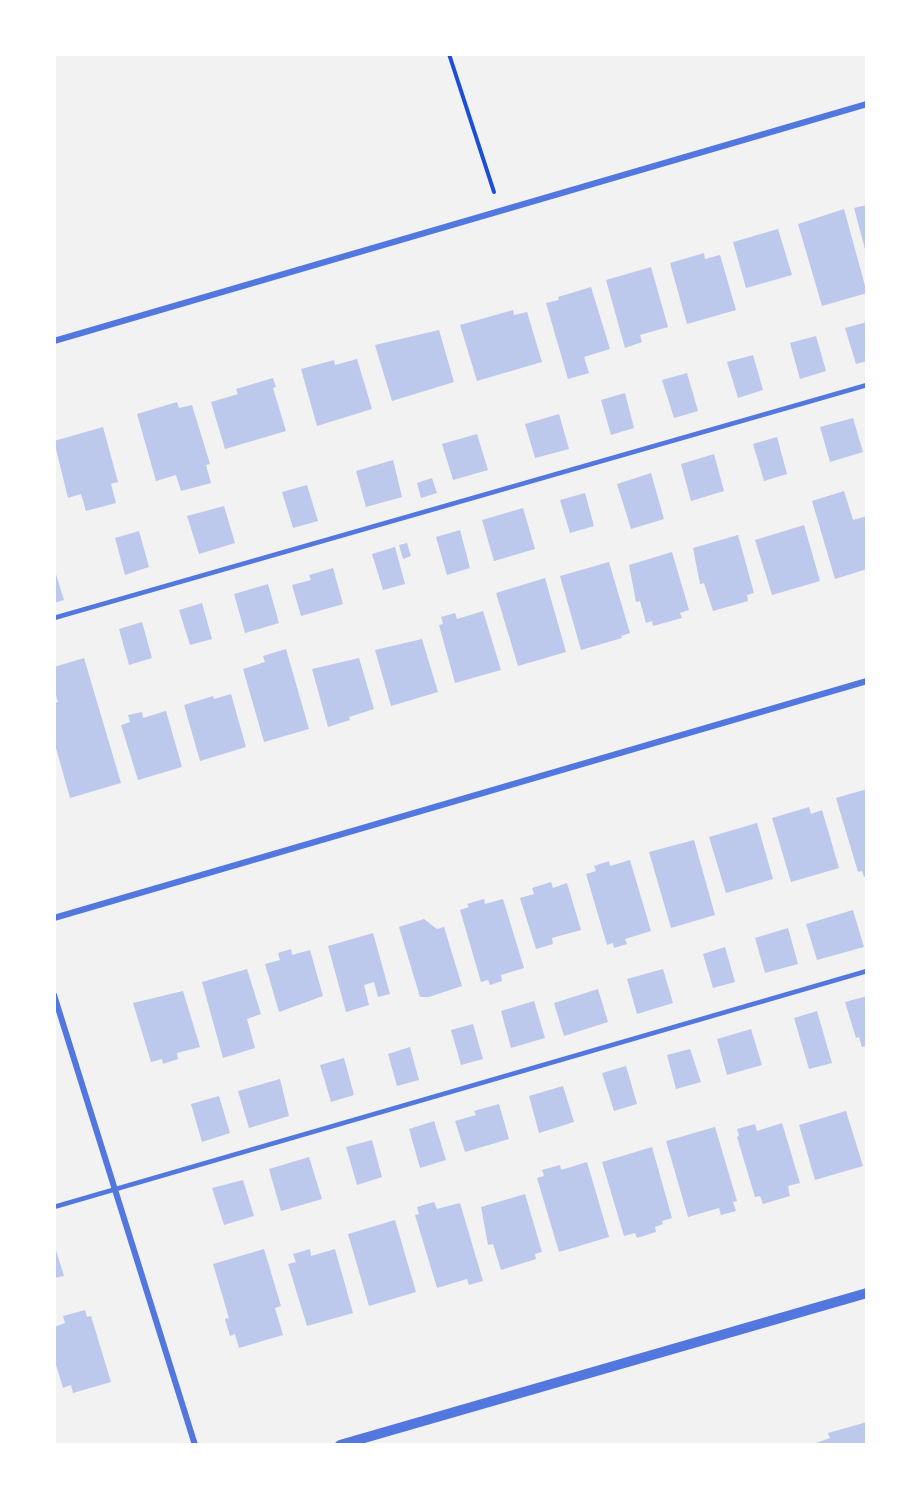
<!DOCTYPE html>
<style>
body{margin:0}
#map{position:relative;width:921px;height:1499px;overflow:hidden;background:#f2f2f2;font-family:"DM Sans",sans-serif}
canvas{display:block}
.frame{position:absolute;inset:0;border:56px solid #fff;pointer-events:none}
</style>
<div id="map">
<canvas width="921" height="1499"></canvas>
<div class="frame"></div>
</div>
<script>
const ctx = document.querySelector('canvas').getContext('2d');
ctx.lineJoin = 'round';
function paint(path, color) { ctx.fillStyle = color; ctx.fill(path, 'evenodd'); }
function trace(path, color, width, dash) { ctx.strokeStyle = color; ctx.lineWidth = width; ctx.lineCap = dash ? 'butt' : 'round'; ctx.setLineDash(dash || []); ctx.stroke(path); }
const building = new Path2D(`
 M867 205V253H866L854 208Z
 M844 209 867 293 822 306 798 224Z
 M778 229 792 275 746 288 733 242Z
 M704 253 705 259 720 255 736 310 687 324 670 263Z
 M651 267 668 327 640 335 642 342 625 348 606 280Z
 M591 287 610 349 584 357 589 373 568 379 546 303 559 300 558 297Z
 M513 310 514 315 527 312 542 362 477 381 460 325Z
 M867 322V361L856 364 845 328Z
 M439 330 454 382 392 401 375 345Z
 M816 336 826 371 800 379 790 343Z
 M753 355 763 390 738 398 727 362Z
 M357 359 372 409 317 426 301 369 334 360 335 365Z
 M687 373 698 411 674 418 662 380Z
 M273 378 276 387 273 388 286 431 225 449 211 402 238 394 236 389Z
 M625 393 634 428 611 435 601 400Z
 M177 402 179 408 192 405 210 464 206 465 211 483 181 491 176 475 156 481 137 414Z
 M559 414 569 449 535 458 525 424Z
 M853 418 863 452 830 462 820 427Z
 M103 427 118 482 111 484 116 503 86 511 81 494 68 498 54 441Z
 M477 434 488 470 453 480 442 444Z
 M777 437 787 474 764 481 753 444Z
 M714 454 724 491 691 501 681 464Z
 M393 460 402 497 366 507 356 471Z
 M651 473 664 519 631 529 617 484Z
 M432 478 437 493 421 498 417 483Z
 M307 485 318 521 293 528 282 492Z
 M844 491 853 520 867 516V569L835 579 812 501Z
 M585 493 594 526 570 533 560 500Z
 M224 506 235 543 199 554 187 516Z
 M523 508 535 549 494 561 482 520Z
 M804 525 820 581 772 595 755 540Z
 M460 530 470 568 447 575 436 537Z
 M139 531 149 567 125 575 115 538Z
 M738 535 754 593 747 595 748 601 713 611 704 583 700 584 693 548Z
 M407 543 411 556 403 559 399 545Z
 M395 547 405 584 383 590 372 554Z
 M672 552 689 610 680 613 682 618 653 626 652 621 646 623 640 601 636 602 629 565Z
 M609 562 630 633 621 636 622 638 581 650 560 576Z
 M54 568 64 600 54 603Z
 M333 568 343 604 301 616 292 585 311 580 309 575Z
 M545 578 566 652 518 666 496 593Z
 M268 584 279 623 245 633 234 594Z
 M202 603 212 639 190 645 179 610Z
 M483 611 501 670 455 683 439 625 443 624 441 617 455 613 457 619Z
 M142 622 152 658 129 665 119 629Z
 M422 639 438 692 391 706 375 650Z
 M286 649 309 729 264 742 243 669 265 662 263 656Z
 M84 658 121 783 70 798 54 741V703L58 702 54 689V667Z
 M359 658 374 709 349 717 350 720 328 727 312 669Z
 M231 694 246 747 200 761 184 705 213 696 214 699Z
 M166 711 182 767 138 780 121 725 130 722 128 715 142 712 143 718Z
 M867 789V876L864 877 862 871 858 872 836 798Z
 M809 807 811 814 822 810 839 868 791 882 772 818Z
 M757 823 773 879 726 893 709 837Z
 M694 840 715 915 671 928 649 852Z
 M630 860 651 931 625 939 627 944 614 948 613 943 607 945 586 874 596 871 594 866 609 861 610 866Z
 M551 882 553 888 567 883 581 930 552 938 553 944 536 949 520 898 534 894 532 888Z
 M484 899 485 904 503 899 524 968 501 975 502 981 490 985 488 980 481 982 460 910 469 907 467 904Z
 M853 910 864 947 817 960 806 924Z
 M424 919 437 929 444 927 462 986 429 997H420L399 927Z
 M788 928 798 964 765 973 755 938Z
 M373 933 390 994 378 997 374 982 364 985 369 1005 346 1012 328 946Z
 M725 947 735 982 713 988 703 954Z
 M291 949 292 955 310 950 323 996 279 1012 265 964 280 960 278 953Z
 M247 969 261 1014 247 1019 255 1048 223 1058 202 982Z
 M663 969 673 1003 637 1014 627 979Z
 M598 989 608 1022 564 1036 554 1003Z
 M183 991 200 1047 177 1053 178 1059 163 1064 162 1059 151 1062 133 1003Z
 M867 996V1046L862 1047 859 1037 856 1038 845 1002Z
 M534 1001 545 1038 511 1048 501 1011Z
 M817 1011 832 1063 809 1069 794 1018Z
 M473 1024 483 1059 461 1065 451 1030Z
 M751 1029 762 1065 727 1075 717 1039Z
 M410 1047 419 1080 397 1086 388 1054Z
 M690 1049 701 1082 676 1089 667 1055Z
 M344 1058 354 1095 331 1102 320 1065Z
 M626 1066 637 1104 614 1111 602 1073Z
 M280 1079 289 1116 249 1128 238 1091Z
 M563 1086 574 1122 539 1133 529 1096Z
 M219 1096 230 1133 202 1142 191 1104Z
 M499 1104 509 1139 465 1152 455 1121 476 1115 474 1111Z
 M846 1111 863 1166 815 1180 799 1125Z
 M434 1121 446 1160 420 1168 409 1129Z
 M782 1123 800 1183 788 1186 790 1196 763 1204 760 1196 755 1197 737 1137 739 1136 737 1129 755 1124 757 1131Z
 M715 1127 737 1201 733 1202 736 1211 721 1215 719 1208 688 1217 666 1141Z
 M372 1140 382 1177 357 1185 346 1147Z
 M652 1147 672 1218 662 1221 663 1224 655 1227 656 1232 637 1238 635 1233 624 1236 602 1162Z
 M309 1157 322 1199 281 1211 269 1169Z
 M587 1162 609 1237 559 1252 537 1178 544 1176 542 1170 560 1165 561 1170Z
 M243 1180 254 1216 224 1225 212 1188Z
 M525 1194 542 1252 535 1254 536 1259 501 1270 493 1244 488 1245 481 1207Z
 M434 1202 437 1209 460 1203 483 1281 469 1285 467 1279 437 1288 415 1215 419 1214 417 1207Z
 M395 1220 416 1292 369 1306 348 1234Z
 M54 1244 64 1276 54 1278Z
 M264 1249 281 1306 275 1308 283 1335 239 1348 235 1334 230 1336 225 1319 229 1318 213 1264Z
 M310 1249 311 1256 335 1249 353 1313 307 1326 288 1264 296 1262 293 1254Z
 M85 1310 87 1317 91 1316 111 1382 73 1393 71 1385 63 1388 54 1358V1327L65 1323 63 1316Z
 M867 1422V1445H810L830 1438 828 1433Z`);
const path = new Path2D(`
 M449 54 494 192`);
const service = new Path2D(`
 M54 618 867 385
 M54 1207 867 971`);
const minor = new Path2D(`
 M54 341 867 104
 M54 918 867 681
 M54 995 195 1445`);
const tertiary = new Path2D(`
 M340 1445 867 1293`);
paint(building, '#bdc9ec');
trace(path, '#1d4ed8', 4);
trace(service, '#5277de', 4.5);
trace(minor, '#5277de', 6);
trace(tertiary, '#5277de', 10);
</script>
